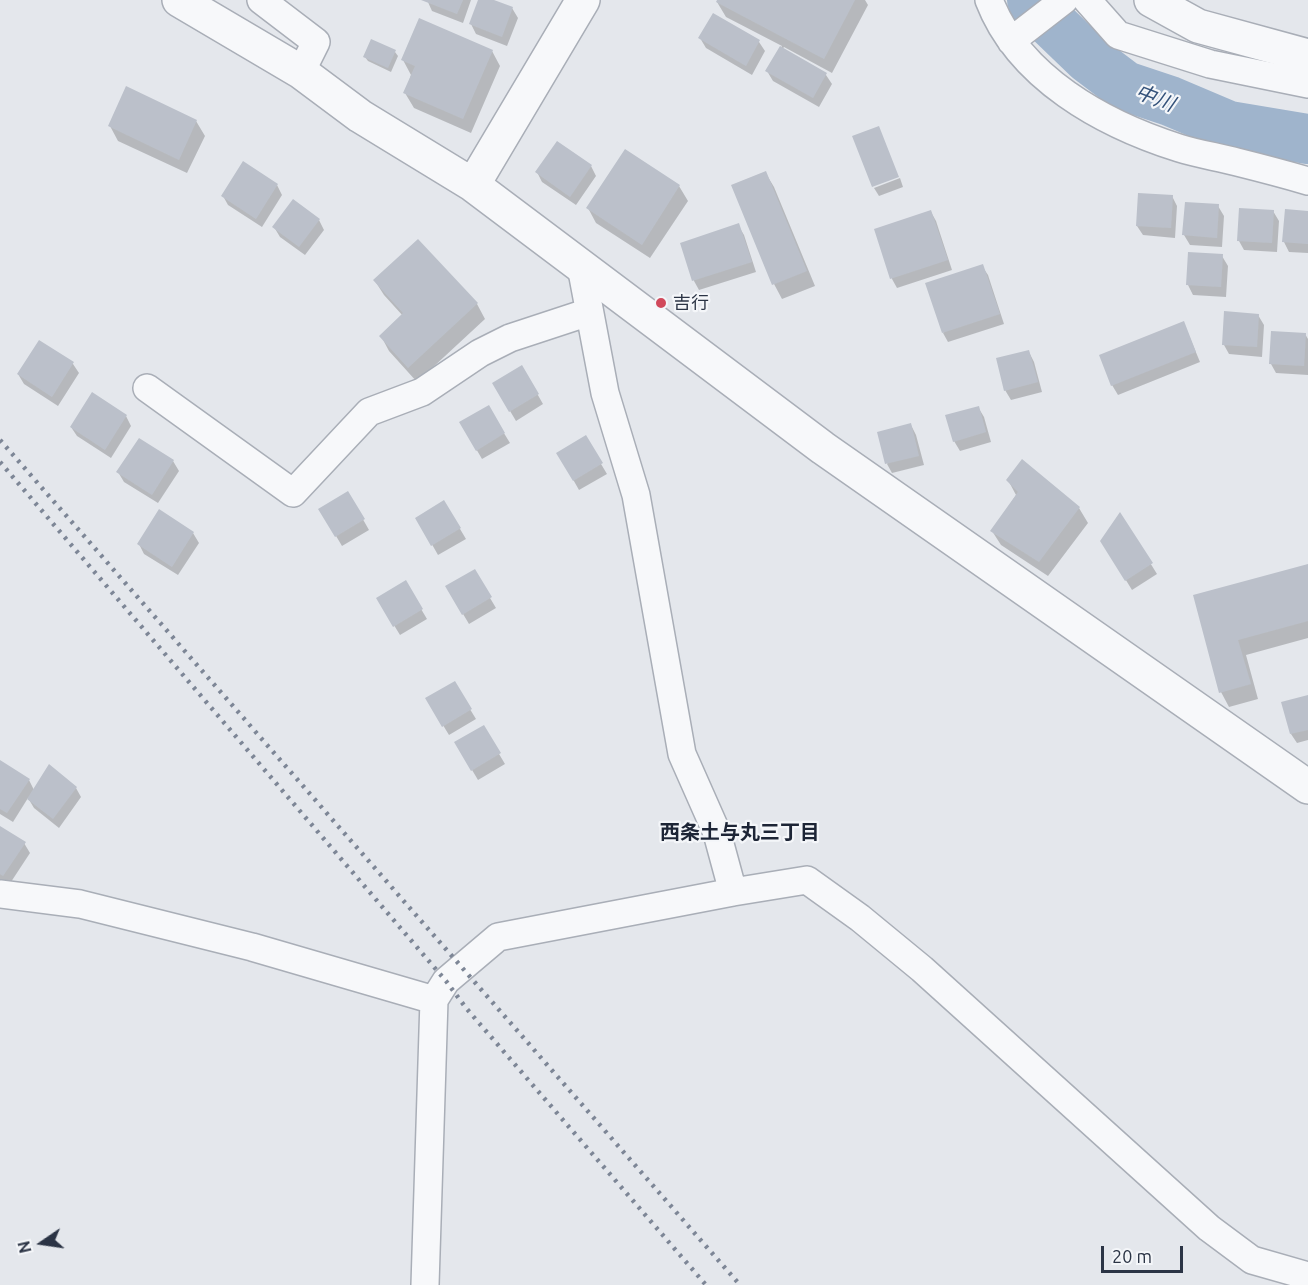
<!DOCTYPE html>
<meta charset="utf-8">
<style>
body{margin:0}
#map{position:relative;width:1308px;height:1285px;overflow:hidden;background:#e4e7ec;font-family:Ubuntu,sans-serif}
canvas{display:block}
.north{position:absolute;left:12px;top:1213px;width:60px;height:60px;-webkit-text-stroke:4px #f4f6f9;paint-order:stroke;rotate:257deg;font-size:16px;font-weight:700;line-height:24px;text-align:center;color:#2b3445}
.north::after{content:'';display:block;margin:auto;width:21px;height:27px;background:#2b3445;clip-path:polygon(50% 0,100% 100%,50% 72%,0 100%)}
.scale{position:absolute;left:1101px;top:1246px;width:82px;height:27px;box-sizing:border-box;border:3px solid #2b3445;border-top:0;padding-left:8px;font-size:18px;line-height:21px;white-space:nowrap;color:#2b3445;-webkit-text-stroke:4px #f4f6f9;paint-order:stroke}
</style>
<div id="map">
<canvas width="1308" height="1285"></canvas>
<div class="north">N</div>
<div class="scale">20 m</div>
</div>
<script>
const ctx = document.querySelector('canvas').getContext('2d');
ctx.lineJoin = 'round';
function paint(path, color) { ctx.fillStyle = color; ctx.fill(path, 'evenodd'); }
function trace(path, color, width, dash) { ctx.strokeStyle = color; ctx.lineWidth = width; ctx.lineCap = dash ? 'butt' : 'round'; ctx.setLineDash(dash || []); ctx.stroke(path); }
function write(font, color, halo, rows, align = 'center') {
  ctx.font = font + ' Ubuntu,"Noto Sans JP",sans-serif'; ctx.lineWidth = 4.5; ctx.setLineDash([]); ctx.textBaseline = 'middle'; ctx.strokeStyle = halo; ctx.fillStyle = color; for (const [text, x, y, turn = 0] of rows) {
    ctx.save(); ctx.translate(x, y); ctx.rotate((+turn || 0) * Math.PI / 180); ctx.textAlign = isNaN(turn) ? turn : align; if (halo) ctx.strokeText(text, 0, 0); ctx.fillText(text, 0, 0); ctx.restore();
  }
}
const shadow = new Path2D(`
 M427 0H471L463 23 432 11Z
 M480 0H490L512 8 518 18 507 46 476 34 471 24Z
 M718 0H865L868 5 832 73 784 47 782 50 826 75 832 84 819 107 773 81 767 71 782 46 726 17 717 2Z
 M700 38 759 42 765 51 752 75 706 48Z
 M372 41 395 52 398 56 391 72 368 61 365 57Z
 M492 51 500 66 471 133 414 108 405 93 411 75 403 60Z
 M196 121 205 136 187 173 118 141 110 126Z
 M591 166 596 176 576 205 542 182 537 172Z
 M765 172 774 187 815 286 782 299 774 284 733 186Z
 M900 178 903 187 879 196 874 188Z
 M277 185 282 195 262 227 228 205 223 196Z
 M679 186 688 201 650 258 596 223 588 208Z
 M1172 196 1177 206 1175 238 1143 235 1137 226Z
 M1218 206 1224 216 1222 247 1190 245 1184 235Z
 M1273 211 1279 221 1277 252 1244 250 1239 241Z
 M931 212 936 221 952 270 897 288 892 279 875 230Z
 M1308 212V253L1289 252 1284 242Z
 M319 220 324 230 305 255 280 237 274 227Z
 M738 225 744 235 756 272 699 290 694 281 682 244Z
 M418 241 477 304 485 319 417 382 389 351 381 336 403 316 384 295 375 281Z
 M1222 256 1228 266 1226 297 1193 295 1188 285Z
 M982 266 988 275 1004 324 948 342 943 333Z
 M1258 315 1264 325 1262 357 1229 354 1224 345Z
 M1188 333 1200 362 1118 395 1112 385Z
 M1305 334 1308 339V375L1276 373 1271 364Z
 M40 342 73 364 79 373 58 406 24 384 18 374Z
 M1029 352 1034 362 1042 392 1011 400 1005 390Z
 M522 367 543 404 516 421 494 384Z
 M488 407 510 443 482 459 461 423Z
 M978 407 984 417 991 442 960 451 954 441Z
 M126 416 131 426 111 458 77 436 71 427Z
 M911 425 916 435 924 465 892 473 887 464Z
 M585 437 607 474 579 490 558 453Z
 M139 440 173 461 179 471 158 503 124 482 118 472Z
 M1022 461 1079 508 1088 523 1048 576 1001 545 992 531 1016 495 1008 480Z
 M348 493 369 530 342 546 320 509Z
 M444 502 466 539 438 555 417 518Z
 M1120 514 1157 574 1132 590 1108 551Z
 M193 533 199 543 178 575 144 554 139 544Z
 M1308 566V638L1246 655 1258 699 1229 707 1221 692 1194 596Z
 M474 571 496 608 469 624 447 587Z
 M405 582 427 619 400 635 378 599Z
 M454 683 476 719 449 735 427 699Z
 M1308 697V740L1297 743 1291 734Z
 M483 727 505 764 478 780 456 743Z
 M0 761 29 780 34 790 76 788 81 797 59 828 34 808 28 798 13 822 0 814Z
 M0 827 24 843 30 853 9 885 0 879Z`);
const river = new Path2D(`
 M1032 0 1035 7 1088 58 1125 86 1170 101 1229 126 1308 139`);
const building = new Path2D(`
 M421 0H463L457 14Z
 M478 0H494L513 7 502 37 469 24Z
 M717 0H855L824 59 716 2Z
 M713 13 760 40 746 66 698 38Z
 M419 18 493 50 463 119 403 93 415 66 401 60Z
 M371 39 396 50 388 68 363 57Z
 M780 46 827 73 813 98 765 71Z
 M126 86 197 120 179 160 108 126Z
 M879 126 899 177 872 187 852 136Z
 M557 141 592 165 570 197 535 172Z
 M625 149 680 185 642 245 586 208Z
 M243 161 278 184 256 219 221 196Z
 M766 171 807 271 772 285 731 185Z
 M1138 193 1173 195 1171 228 1136 226Z
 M293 199 320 219 299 247 272 227Z
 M1185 202 1219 204 1217 238 1182 235Z
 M1239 208 1274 210 1272 243 1237 241Z
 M1285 209 1308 211V244L1282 242Z
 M931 210 948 260 890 279 874 229Z
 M739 223 752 262 692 281 680 243Z
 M418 239 478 303 408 368 379 336 403 313 373 280Z
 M1188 252 1223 254 1221 287 1186 285Z
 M983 264 1000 314 942 333 925 283Z
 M1224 311 1259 314 1257 347 1222 345Z
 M1184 321 1196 352 1111 386 1099 355Z
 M1271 331 1306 333 1304 366 1269 364Z
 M39 340 74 362 52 397 17 374Z
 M1029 350 1038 382 1004 391 996 358Z
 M522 365 539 394 509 412 492 383Z
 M92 392 127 415 105 450 70 427Z
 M489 405 505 433 476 451 459 422Z
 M979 406 986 432 953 442 945 415Z
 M911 423 919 456 885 464 877 432Z
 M586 435 603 463 573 481 556 453Z
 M139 438 174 460 152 495 116 472Z
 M1022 459 1080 507 1039 562 990 531 1018 492 1006 480Z
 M348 491 365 519 335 537 318 509Z
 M444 500 461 528 431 546 415 518Z
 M159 509 194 532 172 567 137 544Z
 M1120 512 1153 563 1125 581 1100 541Z
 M1308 564V621L1238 640 1251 684 1219 693 1193 595Z
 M475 569 492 597 462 615 445 586Z
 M406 580 423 609 393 627 376 598Z
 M455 681 472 709 442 727 425 698Z
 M1308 695V730L1290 734 1281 702Z
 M484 725 501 753 471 771 454 742Z
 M0 760 30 779 7 813 0 809Z
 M49 764 77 787 53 819 27 799Z
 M0 826 26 842 3 876 0 874Z`);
const minor = new Path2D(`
 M261 0 316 42 301 72
 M989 0C1019 78 1103 124 1179 148 1198 154 1218 157 1237 162 1261 168 1284 174 1308 181
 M1087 0 1118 35 1210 64 1308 84
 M1011 41 1064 0
 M581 266 605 393 636 495 682 754 717 833 733 892
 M147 388 293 493 369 412 422 392 480 353 510 338 589 312
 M0 894 80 904 252 947 434 1000
 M425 1285 434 1000 446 981 498 937 733 892 807 880 860 918 922 969 1209 1228 1252 1260 1308 1276`);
const tertiary = new Path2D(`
 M179 0 301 72 360 116 473 185 823 448 1308 787
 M1151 0 1198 26 1308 56
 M473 185 583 0`);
const rail = new Path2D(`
 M0 440 740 1285
 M0 462 446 981 466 1008 706 1285`);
const markers = [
 [661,303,6,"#d1495b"]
];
const poiNames = [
 ["吉行",673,303]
];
const waterNames = [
 ["中川",1155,98,21]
];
const neighbourhoodNames = [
 ["西条土与丸三丁目",740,832]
];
paint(shadow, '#0003');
trace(river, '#9fb4cc', 50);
paint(building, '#bbc0ca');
trace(minor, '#a9aeb7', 30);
trace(tertiary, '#a9aeb7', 36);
trace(minor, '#f7f8fa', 27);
trace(tertiary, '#f7f8fa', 33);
trace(rail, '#7d8696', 4.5, [3, 6]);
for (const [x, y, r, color] of markers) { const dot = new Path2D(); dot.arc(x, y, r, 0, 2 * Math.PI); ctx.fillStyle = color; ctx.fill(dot); trace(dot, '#f4f6f9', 2); }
write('18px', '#2b3445', '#f4f6f9', poiNames, 'left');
write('italic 20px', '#34527a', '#f4f6f9', waterNames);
write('bold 20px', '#1d2536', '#f4f6f9', neighbourhoodNames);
</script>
